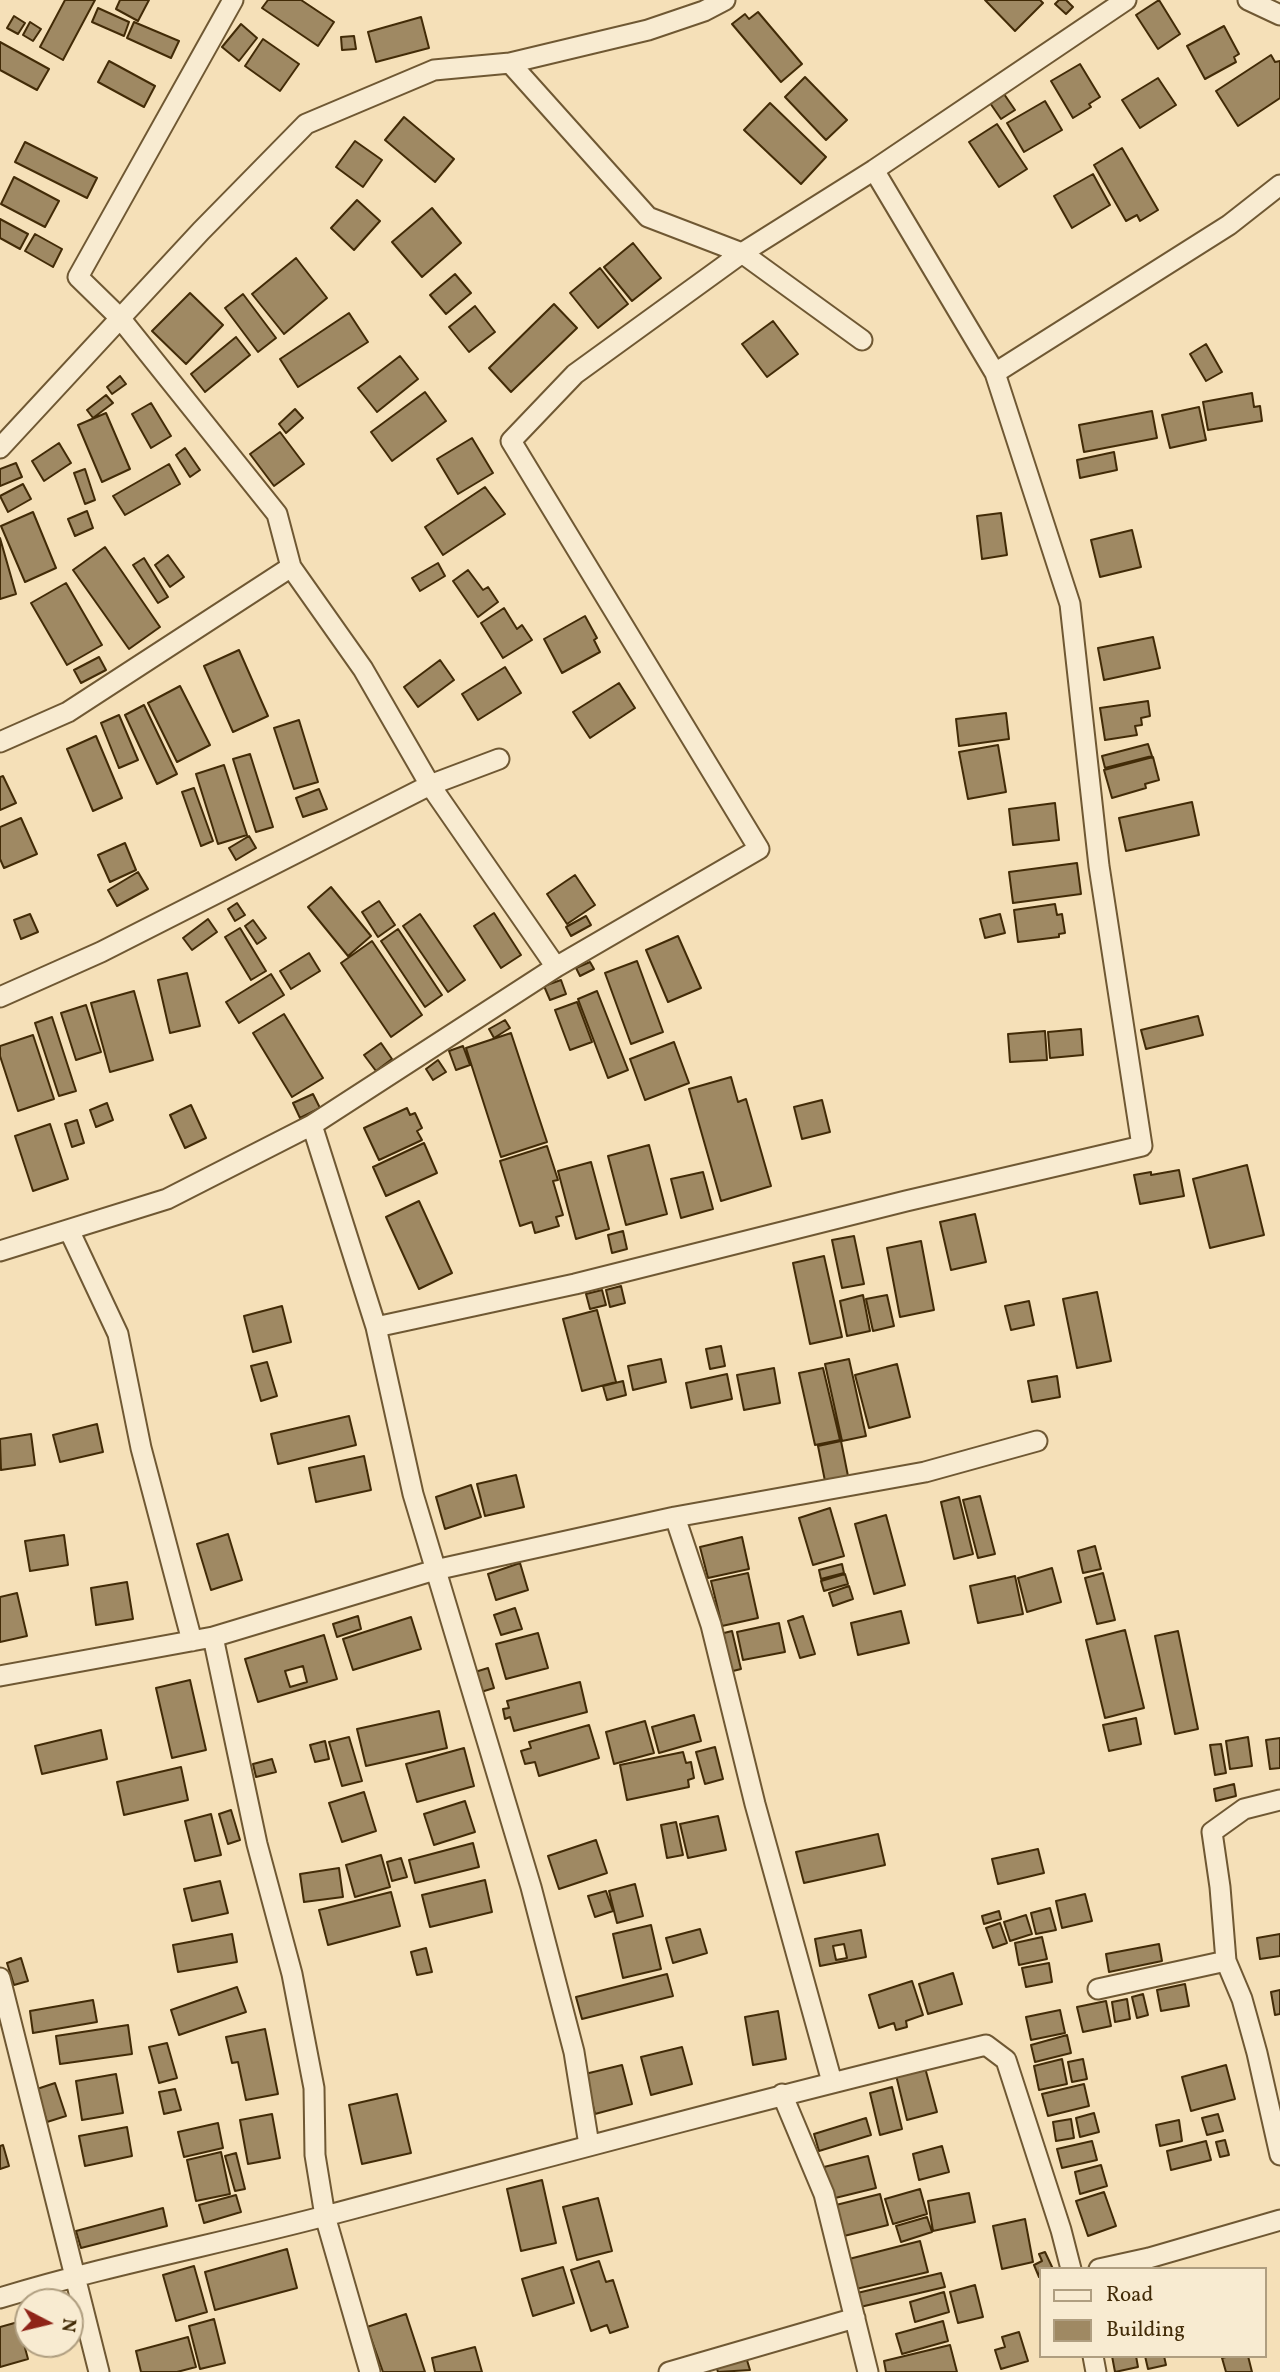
<!DOCTYPE html>
<style>
body{margin:0}
#map{position:relative;width:1280px;height:2372px;overflow:hidden;background:#f5e0b8;font-family:Vollkorn,serif}
canvas{display:block}
.legend{position:absolute;left:1039px;top:2267px;width:228px;height:91px;box-sizing:border-box;background:#f8ebd1;border:2px solid #af9e80;margin:0;padding:9px 12px;list-style:none;font-size:21px;color:#422b07}
.legend li{display:flex;align-items:center;gap:14px;height:35px}
.legend b{width:35px;border:2px solid #af9e80}
.north{position:absolute;left:14px;top:2288px;width:70px;height:70px;box-sizing:border-box;background:#f8ebd1;border:2px solid #af9e80;border-radius:50%;rotate:97deg;font-size:19px;font-weight:700;line-height:28px;text-align:center;color:#422b07}
.north::after{content:'';display:block;margin:auto;width:24px;height:32px;background:#8f2418;clip-path:polygon(50% 0,100% 100%,50% 72%,0 100%)}
</style>
<div id="map">
<canvas width="1280" height="2372"></canvas>
<ul class="legend">
<li><b style="height:9px;background:#f8ebd1"></b>Road</li>
<li><b style="height:19px;background:#9f8963"></b>Building</li>
</ul>
<div class="north">N</div>
</div>
<script>
const ctx = document.querySelector('canvas').getContext('2d');
ctx.lineJoin = 'round';
function paint(path, color) { ctx.fillStyle = color; ctx.fill(path, 'evenodd'); }
function trace(path, color, width, dash) { ctx.strokeStyle = color; ctx.lineWidth = width; ctx.lineCap = dash ? 'butt' : 'round'; ctx.setLineDash(dash || []); ctx.stroke(path); }
const building = new Path2D(`
 M65 0H95L63 60 40 47Z
 M120 0H149L138 21 116 9Z
 M268 0H301L334 22 318 46 262 8Z
 M985 0H1040L1043 3 1015 31Z
 M1059 0H1066L1073 7 1066 14 1055 4Z
 M1159 0 1180 34 1158 49 1136 15Z
 M98 8 129 22 124 36 92 22Z
 M758 12 802 64 781 82 732 24 745 14 749 19Z
 M14 16 25 23 18 34 7 28Z
 M421 17 429 48 376 62 368 32Z
 M30 22 41 29 33 41 23 35Z
 M134 22 179 41 171 58 127 38Z
 M241 24 257 38 239 61 222 47Z
 M1224 26 1239 54 1234 57 1236 62 1205 79 1187 46Z
 M354 36 356 49 342 50 341 37Z
 M263 39 299 64 280 91 245 66Z
 M0 42 49 69 37 90 0 70Z
 M1271 55 1275 62 1280 61V98L1238 126 1216 91Z
 M109 61 155 86 144 107 98 82Z
 M1080 64 1100 97 1089 104 1091 107 1073 118 1051 81Z
 M805 77 847 120 826 140 785 97Z
 M1158 78 1176 105 1140 128 1122 100Z
 M1004 94 1015 110 1001 119 990 103Z
 M1045 101 1062 130 1024 152 1007 123Z
 M770 103 826 157 801 184 744 130Z
 M404 117 454 159 435 182 385 140Z
 M997 124 1027 169 999 187 969 142Z
 M355 141 382 160 363 187 336 167Z
 M25 142 97 178 87 198 15 162Z
 M1122 148 1158 210 1140 221 1137 215 1126 221 1094 165Z
 M1093 174 1110 205 1072 228 1054 196Z
 M14 177 59 201 45 227 1 204Z
 M357 200 380 221 354 250 331 228Z
 M432 208 461 243 422 277 392 242Z
 M0 219 28 234 20 249 0 238Z
 M35 234 62 249 53 267 25 251Z
 M633 243 661 278 632 301 604 267Z
 M296 258 327 298 284 334 252 294Z
 M600 268 628 304 598 328 570 293Z
 M455 274 471 293 446 314 430 295Z
 M190 293 223 325 186 364 152 331Z
 M243 294 276 338 258 352 225 308Z
 M554 304 577 328 511 392 489 368Z
 M475 306 495 332 469 352 449 327Z
 M349 313 368 342 298 387 280 359Z
 M773 321 798 354 767 377 742 344Z
 M236 337 250 355 205 392 191 374Z
 M1206 344 1222 372 1206 381 1190 354Z
 M400 356 418 379 377 412 358 388Z
 M120 376 126 384 112 394 107 387Z
 M425 392 446 421 392 461 371 432Z
 M1252 393 1254 407 1260 406 1262 421 1208 430 1203 402Z
 M106 395 113 403 93 418 87 410Z
 M151 403 171 436 151 448 132 414Z
 M1199 407 1206 440 1170 448 1162 415Z
 M295 409 303 418 286 433 279 424Z
 M1152 411 1157 438 1084 452 1079 425Z
 M106 413 130 469 102 482 78 425Z
 M280 432 304 464 274 486 250 454Z
 M472 438 493 473 458 494 437 459Z
 M59 443 71 463 44 481 32 461Z
 M185 448 200 470 190 477 176 455Z
 M1114 452 1117 470 1080 478 1077 460Z
 M16 463 22 477 0 486V469Z
 M169 464 180 484 125 515 113 496Z
 M85 469 95 500 85 504 74 473Z
 M23 484 31 499 8 512 0 496Z
 M485 487 505 514 443 555 425 527Z
 M87 511 93 528 75 536 68 519Z
 M33 512 56 568 25 582 1 526Z
 M1001 513 1007 555 982 559 977 516Z
 M1132 530 1141 567 1100 577 1091 540Z
 M0 538 16 594 0 599Z
 M105 547 160 627 129 649 73 570Z
 M168 555 184 577 170 587 155 565Z
 M144 558 168 597 158 603 133 565Z
 M438 563 445 576 420 591 412 578Z
 M468 570 483 590 488 587 498 602 478 617 453 581Z
 M66 583 102 645 67 665 31 603Z
 M504 608 517 629 522 625 532 640 503 658 481 623Z
 M585 616 597 638 594 640 600 652 562 673 544 639Z
 M1153 637 1160 668 1104 680 1098 648Z
 M239 650 268 716 233 732 204 666Z
 M99 657 106 670 81 683 74 670Z
 M440 660 454 680 418 707 404 687Z
 M505 667 521 693 478 720 462 694Z
 M619 683 635 708 590 738 573 712Z
 M180 686 210 745 177 762 148 703Z
 M1148 701 1150 716 1141 718 1142 725 1135 726 1137 735 1105 740 1100 708Z
 M144 705 177 774 157 784 125 715Z
 M1006 713 1009 739 959 746 956 719Z
 M119 715 138 760 119 768 101 723Z
 M299 720 318 782 294 789 274 728Z
 M96 736 122 798 93 811 67 749Z
 M1148 744 1152 756 1105 768 1102 756Z
 M998 745 1006 792 968 799 959 752Z
 M250 754 273 827 256 832 233 759Z
 M1153 757 1159 780 1145 784 1146 788 1112 798 1104 770Z
 M224 765 247 835 218 844 196 774Z
 M3 776 16 803 0 810V777Z
 M194 788 213 841 201 846 182 792Z
 M319 789 327 809 303 817 296 798Z
 M1192 802 1199 835 1126 851 1119 818Z
 M1055 803 1059 840 1013 845 1009 809Z
 M21 818 37 854 4 868 0 859V827Z
 M249 836 256 848 236 860 229 848Z
 M125 843 136 870 110 882 98 855Z
 M1077 863 1081 894 1013 903 1009 872Z
 M138 872 148 889 117 906 108 890Z
 M575 875 595 905 567 924 547 894Z
 M331 887 371 936 348 956 308 907Z
 M379 901 395 925 378 937 362 912Z
 M237 903 245 915 235 921 228 909Z
 M1055 904 1057 915 1062 914 1065 933 1059 934V937L1018 942 1014 910Z
 M494 913 521 955 501 968 474 926Z
 M30 914 38 932 21 939 14 920Z
 M420 914 465 980 448 992 403 926Z
 M1000 914 1005 933 985 938 980 919Z
 M586 916 591 925 571 936 566 927Z
 M208 919 217 932 192 950 183 938Z
 M253 920 266 938 257 944 245 926Z
 M240 928 266 971 251 980 225 937Z
 M398 929 442 995 425 1007 381 941Z
 M678 936 701 988 668 1002 646 950Z
 M372 941 422 1015 391 1037 341 963Z
 M309 953 320 971 291 989 280 971Z
 M637 961 663 1032 631 1044 605 973Z
 M590 962 594 969 580 976 576 968Z
 M187 973 200 1026 170 1033 158 980Z
 M271 974 284 995 239 1023 226 1002Z
 M561 980 566 994 550 1000 544 986Z
 M134 991 153 1060 110 1072 91 1003Z
 M597 991 628 1070 608 1078 578 999Z
 M577 1002 592 1042 570 1050 555 1010Z
 M86 1005 101 1052 76 1060 61 1013Z
 M284 1014 323 1078 292 1097 253 1033Z
 M1198 1016 1203 1035 1146 1049 1141 1030Z
 M52 1017 76 1091 59 1096 35 1023Z
 M505 1020 510 1028 494 1038 489 1029Z
 M1081 1029 1083 1055 1050 1058 1048 1032Z
 M1045 1031 1047 1060 1010 1062 1008 1034Z
 M511 1033 547 1142 501 1157 466 1048Z
 M33 1035 54 1099 18 1111 0 1056V1046Z
 M674 1042 689 1083 645 1100 630 1059Z
 M381 1043 392 1059 376 1071 364 1055Z
 M463 1046 470 1065 456 1070 449 1051Z
 M438 1060 446 1072 433 1080 426 1069Z
 M731 1077 738 1102 746 1099 771 1186 721 1201 689 1089Z
 M313 1094 320 1108 300 1118 293 1103Z
 M822 1100 830 1132 802 1139 794 1107Z
 M107 1103 113 1120 96 1127 90 1110Z
 M191 1105 206 1138 185 1148 170 1115Z
 M407 1108 410 1115 415 1113 422 1128 417 1131 422 1140 379 1160 364 1128Z
 M77 1120 84 1143 72 1147 65 1124Z
 M50 1124 68 1179 33 1191 15 1136Z
 M424 1143 437 1173 386 1196 373 1167Z
 M649 1145 667 1214 626 1225 608 1156Z
 M547 1146 558 1180 553 1181 563 1215 556 1217 559 1226 535 1233 532 1222 520 1226 500 1161Z
 M591 1162 609 1229 576 1239 558 1171Z
 M1247 1165 1264 1235 1210 1248 1193 1179Z
 M1179 1170 1184 1196 1140 1204 1134 1175 1151 1172V1175Z
 M703 1172 713 1209 681 1218 671 1179Z
 M419 1201 452 1273 419 1289 386 1217Z
 M975 1214 986 1262 951 1270 940 1222Z
 M623 1231 627 1249 612 1253 608 1235Z
 M854 1236 864 1284 842 1288 832 1240Z
 M921 1241 934 1310 900 1317 887 1248Z
 M824 1256 842 1337 810 1344 793 1263Z
 M621 1286 625 1303 610 1307 606 1290Z
 M602 1290 606 1305 590 1309 586 1294Z
 M1097 1292 1111 1361 1077 1368 1063 1299Z
 M863 1295 870 1331 847 1336 840 1301Z
 M887 1295 894 1326 873 1331 866 1299Z
 M1029 1301 1034 1325 1011 1330 1005 1306Z
 M282 1306 291 1342 253 1352 244 1316Z
 M597 1310 616 1382 582 1391 563 1319Z
 M721 1346 725 1366 710 1369 706 1349Z
 M661 1359 666 1382 633 1390 628 1366Z
 M849 1359 866 1436 842 1441 825 1364Z
 M267 1362 277 1396 261 1401 251 1366Z
 M897 1364 910 1417 869 1428 855 1375Z
 M774 1368 780 1403 744 1410 737 1375Z
 M823 1368 840 1440 815 1445 799 1373Z
 M727 1374 732 1399 691 1408 686 1383Z
 M1057 1376 1060 1397 1032 1402 1028 1381Z
 M623 1381 626 1395 607 1400 603 1386Z
 M349 1416 356 1445 278 1464 271 1434Z
 M97 1424 103 1452 60 1462 53 1435Z
 M31 1434 35 1465 1 1470 0 1439Z
 M841 1441 848 1476 825 1481 818 1446Z
 M364 1456 371 1490 316 1502 309 1468Z
 M516 1475 524 1507 485 1516 477 1484Z
 M471 1485 481 1517 445 1529 436 1497Z
 M980 1496 995 1554 978 1558 963 1500Z
 M959 1497 973 1554 954 1559 941 1502Z
 M830 1508 844 1556 813 1565 799 1518Z
 M886 1515 905 1585 874 1594 855 1524Z
 M228 1534 242 1580 211 1590 197 1544Z
 M64 1535 68 1565 30 1571 25 1541Z
 M742 1537 749 1569 708 1578 700 1547Z
 M1095 1546 1101 1569 1083 1573 1078 1551Z
 M520 1563 528 1590 496 1600 488 1574Z
 M842 1564 844 1573 821 1579 819 1570Z
 M1052 1568 1061 1602 1027 1612 1018 1578Z
 M748 1573 758 1618 722 1626 711 1581Z
 M1103 1573 1115 1620 1097 1624 1085 1578Z
 M845 1574 848 1584 824 1591 821 1581Z
 M1015 1576 1023 1614 978 1623 970 1586Z
 M127 1582 133 1619 96 1625 91 1588Z
 M849 1586 853 1599 833 1606 829 1593Z
 M17 1593 27 1636 0 1642V1597Z
 M515 1608 522 1629 501 1635 494 1615Z
 M901 1611 909 1643 858 1655 851 1623Z
 M358 1616 361 1629 337 1637 333 1624Z
 M803 1616 815 1654 800 1658 788 1621Z
 M411 1617 421 1649 353 1670 343 1639Z
 M779 1623 785 1652 743 1660 737 1632Z
 M1125 1630 1144 1708 1105 1718 1086 1640Z
 M732 1631 741 1669 729 1672 720 1634Z
 M1178 1631 1198 1729 1175 1734 1155 1636Z
 M538 1633 548 1668 506 1679 496 1644Z
 M324 1635 337 1679 258 1702 245 1659ZM303 1666 307 1682 290 1687 285 1671Z
 M488 1668 494 1688 481 1692 475 1672Z
 M190 1680 206 1750 172 1758 156 1688Z
 M580 1682 587 1712 514 1731 510 1717 505 1719 503 1709 509 1708 507 1701Z
 M439 1711 447 1748 366 1766 357 1729Z
 M694 1715 701 1741 659 1753 652 1727Z
 M1136 1718 1141 1744 1109 1751 1103 1725Z
 M645 1721 654 1753 614 1764 606 1732Z
 M589 1725 599 1758 539 1776 535 1762 525 1764 521 1751 531 1748 529 1742Z
 M101 1730 107 1759 42 1774 35 1746Z
 M349 1737 362 1781 342 1786 329 1742Z
 M1248 1737 1252 1766 1230 1769 1226 1741Z
 M1280 1738V1768L1270 1769 1266 1740Z
 M325 1741 329 1759 315 1762 310 1745Z
 M1221 1744 1226 1773 1215 1775 1210 1745Z
 M715 1747 723 1779 705 1784 696 1752Z
 M464 1748 474 1786 417 1802 406 1764Z
 M683 1752 686 1763 691 1762 694 1778 688 1780 689 1787 627 1800 620 1765Z
 M272 1759 276 1772 256 1777 253 1764Z
 M181 1767 188 1800 124 1815 117 1782Z
 M1234 1784 1236 1796 1216 1801 1214 1789Z
 M364 1792 376 1831 342 1842 329 1803Z
 M465 1801 475 1832 434 1845 424 1814Z
 M231 1810 240 1840 228 1844 219 1814Z
 M211 1814 221 1855 195 1861 185 1821Z
 M718 1816 726 1850 688 1858 680 1824Z
 M676 1822 683 1855 667 1858 661 1825Z
 M878 1834 885 1865 804 1883 796 1852Z
 M596 1840 607 1873 559 1889 548 1856Z
 M473 1843 479 1867 415 1883 409 1860Z
 M1038 1849 1044 1873 998 1884 992 1859Z
 M381 1855 390 1887 355 1897 346 1865Z
 M401 1858 407 1877 392 1881 387 1862Z
 M339 1868 343 1897 304 1902 300 1874Z
 M485 1880 492 1912 430 1927 422 1895Z
 M220 1881 228 1913 192 1921 184 1889Z
 M635 1884 643 1916 617 1923 609 1891Z
 M606 1891 613 1911 595 1917 588 1896Z
 M391 1892 400 1926 328 1945 319 1910Z
 M1085 1894 1092 1921 1062 1928 1056 1901Z
 M1050 1908 1056 1930 1036 1934 1031 1913Z
 M999 1911 1001 1919 984 1924 982 1916Z
 M1026 1915 1032 1934 1010 1941 1004 1922Z
 M1000 1923 1007 1943 993 1948 986 1928Z
 M651 1925 661 1969 623 1978 613 1934Z
 M700 1929 707 1953 673 1963 666 1938Z
 M861 1930 866 1957 820 1966 815 1939ZM844 1944 847 1958 836 1960 833 1946Z
 M232 1934 237 1962 178 1972 173 1945Z
 M1280 1934V1956L1260 1959 1257 1938Z
 M1042 1937 1047 1959 1019 1965 1015 1943Z
 M1159 1944 1162 1961 1109 1972 1106 1954Z
 M426 1948 432 1972 417 1975 411 1952Z
 M21 1958 28 1981 14 1985 7 1963Z
 M1049 1963 1052 1982 1026 1987 1022 1968Z
 M953 1973 962 2004 928 2014 919 1984Z
 M667 1974 673 1996 582 2019 576 1997Z
 M912 1981 923 2015 906 2021 907 2027 896 2030 894 2023 879 2028 869 1995Z
 M1185 1984 1189 2006 1161 2011 1157 1990Z
 M237 1987 246 2012 179 2035 171 2010Z
 M1280 1990V2014L1275 2015 1271 1992Z
 M1143 1994 1148 2015 1137 2018 1132 1997Z
 M1127 1999 1130 2019 1115 2022 1112 2002Z
 M93 2000 97 2022 33 2033 30 2011Z
 M1106 2001 1111 2026 1083 2032 1077 2007Z
 M1060 2010 1065 2033 1031 2040 1026 2017Z
 M778 2011 786 2059 753 2065 745 2017Z
 M128 2025 132 2054 60 2064 56 2036Z
 M265 2029 278 2094 246 2100 238 2062 232 2063 226 2037Z
 M1067 2035 1071 2053 1035 2062 1031 2045Z
 M167 2043 177 2078 159 2083 149 2047Z
 M682 2047 692 2084 651 2095 641 2057Z
 M1062 2059 1067 2084 1039 2090 1034 2066Z
 M1083 2059 1087 2079 1072 2082 1068 2062Z
 M924 2064 937 2112 907 2120 895 2071Z
 M622 2065 632 2104 595 2114 585 2074Z
 M1226 2065 1235 2099 1191 2111 1182 2077Z
 M116 2074 123 2113 82 2120 76 2081Z
 M55 2083 66 2116 47 2122 37 2089Z
 M1084 2084 1089 2106 1048 2116 1042 2094Z
 M892 2087 902 2129 880 2135 870 2093Z
 M175 2089 181 2110 164 2114 159 2092Z
 M397 2094 411 2153 362 2164 349 2105Z
 M1094 2113 1099 2132 1080 2137 1076 2118Z
 M272 2114 280 2158 248 2164 240 2120Z
 M1218 2114 1223 2131 1207 2135 1202 2118Z
 M866 2118 871 2135 819 2151 814 2134Z
 M1071 2119 1074 2138 1056 2141 1053 2122Z
 M1179 2120 1182 2141 1160 2146 1156 2125Z
 M218 2123 223 2148 184 2157 178 2132Z
 M127 2127 132 2156 85 2166 79 2136Z
 M1225 2140 1229 2155 1220 2157 1216 2142Z
 M1092 2141 1097 2160 1062 2168 1057 2149Z
 M1206 2141 1211 2160 1171 2170 1167 2151Z
 M3 2145 9 2166 0 2169V2146Z
 M942 2146 949 2172 919 2180 913 2154Z
 M221 2152 230 2194 196 2201 187 2160Z
 M236 2153 245 2189 235 2191 225 2156Z
 M868 2156 876 2188 831 2199 824 2167Z
 M1101 2165 1107 2186 1080 2194 1075 2172Z
 M542 2180 556 2243 521 2251 507 2189Z
 M920 2189 927 2214 893 2224 885 2199Z
 M1104 2192 1116 2226 1088 2236 1076 2201Z
 M969 2193 975 2222 933 2231 928 2201Z
 M880 2194 888 2225 840 2237 832 2206Z
 M236 2195 241 2212 204 2223 199 2205Z
 M598 2198 612 2251 577 2260 563 2207Z
 M163 2208 167 2226 81 2248 76 2231Z
 M927 2217 932 2232 901 2242 896 2226Z
 M1025 2219 1033 2262 1002 2269 993 2226Z
 M920 2241 928 2272 852 2290 845 2260Z
 M287 2249 297 2288 215 2310 205 2272Z
 M1045 2252 1053 2269H1040L1039 2277 1034 2265 1042 2261 1039 2254Z
 M599 2261 606 2282 613 2280 628 2327 610 2333 607 2325 591 2331 571 2270Z
 M194 2266 207 2312 176 2321 163 2275Z
 M563 2267 574 2303 533 2316 522 2279Z
 M941 2273 945 2287 856 2308 853 2294Z
 M975 2285 983 2317 958 2323 950 2292Z
 M944 2292 949 2312 915 2322 910 2302Z
 M406 2314 425 2372H383L367 2327Z
 M214 2319 225 2363 200 2369 189 2326Z
 M943 2321 948 2341 902 2354 896 2334Z
 M18 2322 28 2359 0 2367V2327Z
 M1019 2332 1028 2361 1001 2369 995 2350 1005 2347 1002 2337Z
 M188 2337 196 2367 177 2372H141L136 2351Z
 M950 2345 957 2372H886L884 2361Z
 M475 2347 482 2372H435L432 2358Z
 M1112 2356H1136L1138 2367 1115 2372Z
 M1145 2356H1164L1166 2365 1148 2369Z
 M1230 2356H1248L1252 2372H1226L1222 2358Z
 M746 2357 750 2370 718 2372 716 2366Z`);
const minor = new Path2D(`
 M233 0 78 277 120 318 277 514 291 567 363 669 430 785 556 967 312 1125 376 1327 413 1494 531 1887 574 2052 589 2145
 M1248 0 1280 15
 M510 63 648 217 742 253 862 340
 M874 170 995 373 1229 225 1280 185
 M0 448 201 231 306 124 434 70 510 63 648 30 704 11 725 0
 M0 742 68 712 291 567
 M556 967 759 849 511 441 575 374 742 253 874 170 1126 0
 M0 997 101 952 430 785 499 759
 M69 1230 118 1334 141 1448 192 1641
 M0 1251 167 1199 312 1125
 M376 1327 575 1284 906 1201 1142 1146 1099 866 1070 604 995 373
 M675 1517 711 1625 755 1804 832 2082
 M213 1637 257 1844 292 1974 314 2088 315 2155 325 2216 370 2372
 M0 1676 213 1637 435 1570 675 1517 925 1472 1037 1441
 M1280 1800 1244 1809 1212 1832 1220 1887 1226 1961 1242 1999 1257 2053 1280 2155
 M0 1978 99 2372
 M1098 1989 1226 1961
 M782 2094 824 2194 868 2372
 M1099 2269 1149 2258 1280 2220
 M0 2298C108 2265 219 2244 329 2215 548 2157 766 2098 986 2045L1006 2060 1061 2230 1071 2269
 M1093 2356 1096 2372
 M669 2372 855 2318`);
paint(building, '#9f8963');
trace(building, '#422b07', 2);
trace(minor, '#6f5833', 23);
trace(minor, '#f8ebd1', 19);
</script>
